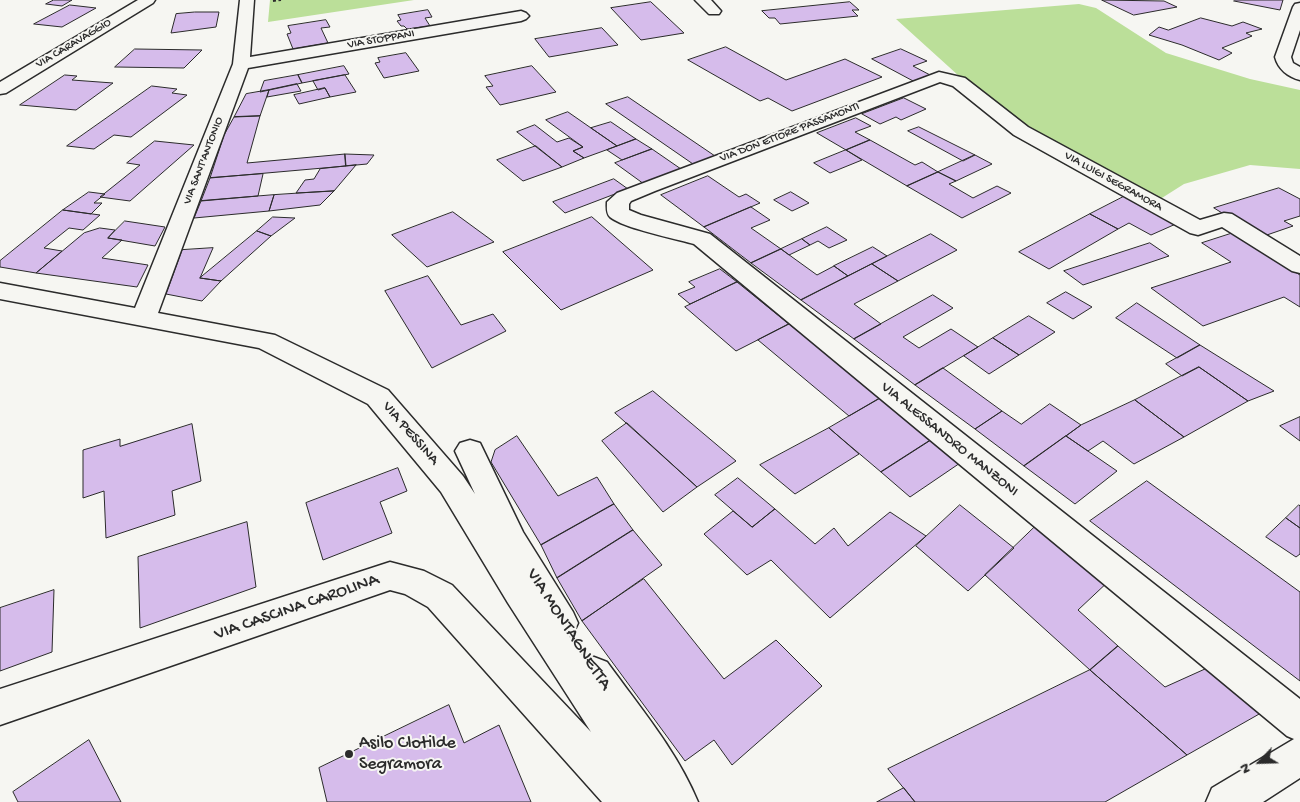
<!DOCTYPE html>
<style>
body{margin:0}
#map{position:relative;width:1300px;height:802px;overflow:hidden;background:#f6f6f2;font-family:"Gochi Hand",sans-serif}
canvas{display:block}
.north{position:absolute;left:1235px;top:737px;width:50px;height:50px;-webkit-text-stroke:4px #f6f6f2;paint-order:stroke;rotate:246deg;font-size:14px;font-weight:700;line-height:20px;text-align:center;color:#2b2b2b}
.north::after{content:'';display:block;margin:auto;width:18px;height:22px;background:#2b2b2b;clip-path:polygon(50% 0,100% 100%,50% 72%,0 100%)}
</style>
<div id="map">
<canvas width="1300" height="802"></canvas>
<div class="north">N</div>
</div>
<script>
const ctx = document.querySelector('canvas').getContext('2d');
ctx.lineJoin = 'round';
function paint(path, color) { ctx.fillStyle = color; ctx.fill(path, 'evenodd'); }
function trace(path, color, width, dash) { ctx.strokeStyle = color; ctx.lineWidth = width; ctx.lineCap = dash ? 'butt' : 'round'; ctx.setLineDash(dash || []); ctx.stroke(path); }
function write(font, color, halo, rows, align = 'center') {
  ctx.font = font + ' "Gochi Hand",sans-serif'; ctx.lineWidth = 4; ctx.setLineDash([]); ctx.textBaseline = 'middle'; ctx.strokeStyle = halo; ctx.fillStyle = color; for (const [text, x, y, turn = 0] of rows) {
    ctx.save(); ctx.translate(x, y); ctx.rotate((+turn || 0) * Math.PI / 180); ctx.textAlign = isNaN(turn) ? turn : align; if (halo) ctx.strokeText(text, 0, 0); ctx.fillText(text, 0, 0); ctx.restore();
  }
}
const green = new Path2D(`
 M270 0H414L268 22Z
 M1079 4 1096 8 1166 53 1250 79 1300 90V169L1250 165 1184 184 1154 203 1089 178 1012 135 970 86 896 19Z`);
const building = new Path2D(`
 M54 0H72L62 6 46 4Z
 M1102 0 1164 1 1177 7 1134 15Z
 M1235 0H1283L1280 10 1234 1Z
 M651 2 684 33 641 40 611 8Z
 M850 2 859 10H852L858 16 780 24 775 18H769L762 11Z
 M70 5 96 8 62 27 34 24Z
 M428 10 432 17 425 18 430 26 407 29 404 26H401L397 21 401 20 398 15Z
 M195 12H219L216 27 171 33 176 14Z
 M1201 18 1232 26 1243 22 1262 29 1246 33 1252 36 1222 48 1232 53 1219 60 1182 45 1149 35 1159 27 1168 30Z
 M326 20 330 27 321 28 328 43 293 49 287 34 291 33 288 26Z
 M602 28 618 45 549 57 535 39Z
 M726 47 786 80 845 59 882 77 792 111 768 98 760 101 688 60Z
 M135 49 202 50 184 68 115 67Z
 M901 49 927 61 913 66 932 76 915 82 872 59Z
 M406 53 419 71 384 78 375 63 380 62 378 58Z
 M344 66 349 74 302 83 298 75Z
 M532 66 556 92 500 105 486 87 493 86 485 76Z
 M65 75 77 76 72 80 113 83 76 110 20 105Z
 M298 75 302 83 260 92 264 81Z
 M345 75 356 92 330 97 325 88 318 90 313 81Z
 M297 84 301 91 267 97 269 90Z
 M152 86 177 89 172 93 187 95 131 137 114 135 94 149 67 146Z
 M325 88 330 97 299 104 294 95Z
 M269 90 260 116 234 117 246 94Z
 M628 97 715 156 693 164 606 104Z
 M904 98 926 109 901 120 896 117 880 124 862 114Z
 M568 112 591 128 617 146 584 158 573 151 583 147 546 120Z
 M260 116 247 163 345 154 346 166 210 178 224 135 234 117Z
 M856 118 871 126 855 132 870 140 846 150 817 133Z
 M611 122 636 139 617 146 591 128Z
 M535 125 557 142 569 138 583 147 573 151 584 158 562 167 517 132Z
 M919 127 975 155 963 161 908 131Z
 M636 139 652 149 622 160 607 150Z
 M870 140 915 165 922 162 938 172 907 186 846 150Z
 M155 141 194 145 130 201 100 197 140 165 127 163Z
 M536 146 562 167 523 181 497 160Z
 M652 149 681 169 644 184 615 163Z
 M846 150 862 160 830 173 814 163Z
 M345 154 374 155 367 164 346 166Z
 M975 155 992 164 956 181 938 172Z
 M356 165 334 191 296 193 305 180 314 179 320 169Z
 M938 172 956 181 949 184 973 198 997 186 1011 193 962 218 907 186Z
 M263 174 258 196 201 201 210 178Z
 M708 176 739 197 746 194 760 203 704 227 661 195Z
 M614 179 628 189 565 213 553 202Z
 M1279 188 1300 199V216L1284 221 1293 226 1261 237 1214 208Z
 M334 191 320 205 269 211 274 195Z
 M89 192 105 194 94 203H102L91 214 63 210Z
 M791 192 809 203 792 211 774 200Z
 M274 195 269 211 194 218 201 201Z
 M1127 195 1178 223 1151 235 1129 223 1118 229 1090 214Z
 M751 207 770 220 751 228 781 249 751 263 704 227Z
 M63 210 100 215 83 230 69 228 44 248 62 251 36 273 0 267V261Z
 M453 212 494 242 427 267 392 235Z
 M1090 214 1118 229 1049 269 1019 252Z
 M273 217 295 218 271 236 257 231Z
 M592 217 653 270 561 310 503 252Z
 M125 221 165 227 155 246 108 238Z
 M827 227 847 240 829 248 818 241 810 245 802 239Z
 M100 228 115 230 108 238 122 240 102 258 148 265 137 287 36 273 84 233Z
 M257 231 271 236 221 281 200 278Z
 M1233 233 1300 275V307L1284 297 1203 326 1151 288 1231 262 1202 243Z
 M931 234 957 250 898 281 872 264Z
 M802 239 810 245 789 255 781 249Z
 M1150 243 1169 256 1083 285 1064 271Z
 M873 247 887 256 848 276 834 266Z
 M213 248 200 278 221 281 202 301 166 294 182 250Z
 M781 249 817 275 834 266 848 276 801 300 751 263Z
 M872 264 898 281 854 304 881 324 854 339 801 300Z
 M720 269 737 282 690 304 678 294 695 287 689 282Z
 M428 276 461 325 493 314 506 331 432 368 385 291Z
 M737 282 789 324 736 351 685 307Z
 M1066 292 1092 307 1073 319 1047 303Z
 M933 295 953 308 903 337 919 348 951 329 978 347 915 385 854 339Z
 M1137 303 1200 345 1177 358 1116 318Z
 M1029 316 1055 332 1019 355 993 338Z
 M789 324 882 397 849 416 758 340Z
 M993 338 1019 355 989 374 964 356Z
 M1200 345 1216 355 1274 391 1248 401 1199 367 1182 376 1166 364Z
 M1199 367 1248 401 1184 437 1135 400Z
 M943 368 1002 411 975 429 915 385Z
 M653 391 736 461 697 487 615 413Z
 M882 397 934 438 881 472 829 428Z
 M1135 400 1184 437 1134 464 1103 441 1088 451 1066 436 1081 425Z
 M1050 404 1081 425 1024 466 975 429 1002 411 1021 424Z
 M1300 417V441L1280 426Z
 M627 423 697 487 663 512 602 441Z
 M192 424 201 481 172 491 175 515 106 538 104 491 83 498V450L120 439V446Z
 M829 428 859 454 795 494 760 465Z
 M517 436 558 496 597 477 614 504 541 545 491 462 495 450Z
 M1066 436 1117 471 1075 504 1024 466Z
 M934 438 963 461 910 497 881 472Z
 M398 468 407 491 380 502 392 533 323 560 306 503Z
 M738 478 775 509 752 527 715 495Z
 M1147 481 1300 592V681L1090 521Z
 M614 504 633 530 557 578 541 545Z
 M960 505 1014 548 968 591 916 546Z
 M1299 505 1300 506V528L1286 518Z
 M775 509 815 544 834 528 848 546 890 512 926 536 830 618 771 560 747 575 704 534 733 511 752 527Z
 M1286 518 1300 528V554L1296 557 1266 537Z
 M247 522 256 587 140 628 138 557Z
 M1040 522 1111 579 1078 610 1118 646 1090 670 985 575Z
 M633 530 662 565 582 621 557 578Z
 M644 579 724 679 776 640 822 686 732 765 714 740 685 761 582 621Z
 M54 590 52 652 0 671V608Z
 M1118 646 1165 687 1216 664 1268 709 1187 755 1090 670Z
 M1090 670 1187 755 1105 802H915L888 769Z
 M449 705 464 743 499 725 531 802H327L319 768Z
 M89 740 121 802H18L13 792Z
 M904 788 915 802H877Z`);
const path = new Path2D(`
 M273 1 281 0`);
const minor = new Path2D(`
 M138 0H155L153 3 6 93 0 94V82Z
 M240 0H254L250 57 521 11 526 13 529 16 526 19 521 21 248 68 158 313 275 335 388 390 463 476 475 494 455 451 460 443 470 440 480 443 523 532 573 612 578 623 573 634 569 636 585 660 594 657 607 662C639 706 677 751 698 802H602L428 607 405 594 390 590 0 725V689L390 562 424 571 452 585 591 732 508 603 441 492 368 404 259 348 0 299V283L135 308 233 64Z
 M695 0H711L721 11 719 14H709Z
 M1300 3V30L1291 57 1293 63 1300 67V80C1288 77 1278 69 1275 57L1293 7 1295 4Z
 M939 72 965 78 1028 127 1200 220 1224 213 1232 214 1300 256V273L1292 271 1222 227 1198 235 1190 233 1014 135 953 86 940 82 655 191 631 201 629 204V210L641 215 710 234 1300 699V778L1263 802H1206L1212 788 1294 739 1287 736 694 244C676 239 623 228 610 217 606 213 607 207 607 202L617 193Z`);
const markers = [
 [349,754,5,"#2b2b2b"]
];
const farStreetnames = [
 ["VIA STOPPANI",381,40,-10],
 ["VIA CARAVAGGIO",74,44,-31],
 ["VIA DON ETTORE PASSAMONTI",790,133,-21],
 ["VIA SANT'ANTONIO",204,161,-69],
 ["VIA LUIGI SEGRAMORA",1113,182,29]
];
const streetNames = [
 ["VIA PESSINA",410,434,49],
 ["VIA ALESSANDRO MANZONI",949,440,39]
];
const nearStreetnames = [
 ["VIA CASCINA CAROLINA",297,608,-19],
 ["VIA MONTAGNETTA",568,630,57]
];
const nearPoinames = [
 ["Asilo Clotilde",359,744],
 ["Segramora",359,765]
];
paint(green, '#bbdf99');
paint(building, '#d6bceb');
trace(building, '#2b2b2b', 1);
trace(minor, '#2b2b2b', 3);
trace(path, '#2b2b2b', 2, [3, 2.5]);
paint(minor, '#f6f6f2');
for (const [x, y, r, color] of markers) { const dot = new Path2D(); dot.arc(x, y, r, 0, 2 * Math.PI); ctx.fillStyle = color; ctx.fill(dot); trace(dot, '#f6f6f2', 2); }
write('12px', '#2b2b2b', '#f6f6f2', farStreetnames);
write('15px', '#2b2b2b', '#f6f6f2', streetNames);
write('18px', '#2b2b2b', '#f6f6f2', nearStreetnames);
write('18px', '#2b2b2b', '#f6f6f2', nearPoinames, 'left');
</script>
